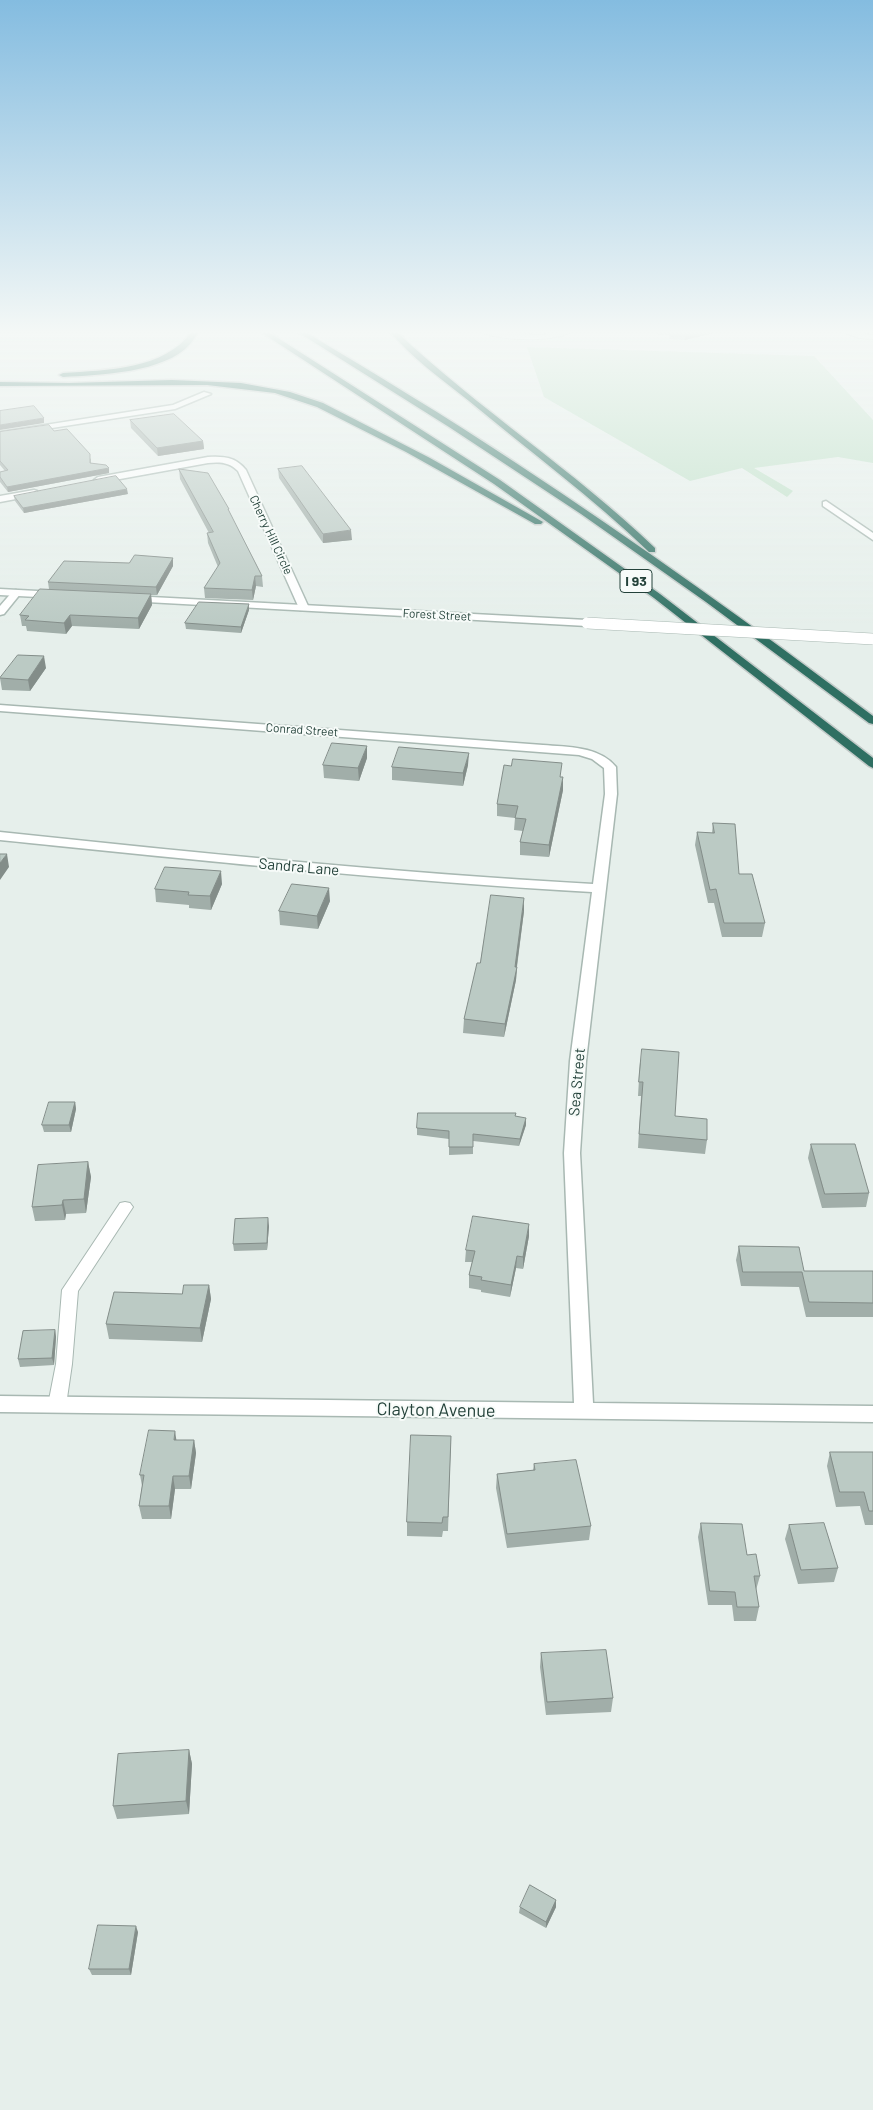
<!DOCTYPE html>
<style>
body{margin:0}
canvas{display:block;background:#e6efeb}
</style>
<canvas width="873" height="2110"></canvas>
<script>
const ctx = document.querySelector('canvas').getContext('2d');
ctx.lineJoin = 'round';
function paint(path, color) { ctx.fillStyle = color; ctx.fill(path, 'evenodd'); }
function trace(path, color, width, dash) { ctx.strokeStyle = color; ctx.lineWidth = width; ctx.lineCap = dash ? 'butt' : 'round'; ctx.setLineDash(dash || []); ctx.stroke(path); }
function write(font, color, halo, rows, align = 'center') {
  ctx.font = font + ' Barlow,sans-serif'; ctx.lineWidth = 4; ctx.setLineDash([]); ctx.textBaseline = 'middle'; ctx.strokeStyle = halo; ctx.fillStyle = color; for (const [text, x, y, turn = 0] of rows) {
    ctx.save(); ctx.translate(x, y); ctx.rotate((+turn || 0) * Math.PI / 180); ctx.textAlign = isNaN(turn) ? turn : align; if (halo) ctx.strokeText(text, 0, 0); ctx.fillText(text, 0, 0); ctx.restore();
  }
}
const green = new Path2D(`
 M527 347 814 356 873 420V463L838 457 754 468 793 491 787 497 742 468 690 481 544 397Z`);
const service = new Path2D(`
 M479 331 540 335 572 331C555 343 497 341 479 331Z
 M840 331 873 335V339L859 338Z
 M125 1202 130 1203 133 1207 78 1291 72 1364 66 1405 63 1410 57 1412 51 1410 48 1405 56 1364 62 1290 120 1203Z`);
const minor = new Path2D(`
 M204 392 211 394 175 409 0 436V432L173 405Z
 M208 457C223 456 236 457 246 470L309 608 308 610H300L299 608 238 471C229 462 220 462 208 463L98 483 94 480 98 477Z
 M34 490 37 491V495L0 502V496Z
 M826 501 873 533V540L823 506V502Z
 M16 590 21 593 4 614 0 615V606L13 591Z
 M0 705 543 745C567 747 599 746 616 767L617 794 586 1061 580 1153 593 1403 873 1406V1422L0 1412V1396L574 1403 564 1153 570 1061 592 892C394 881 197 860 0 840V832C198 853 395 873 593 884L605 794 604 768 592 759 579 755 0 711Z`);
const tertiary = new Path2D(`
 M0 589 56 592 61 595 56 598 0 595Z
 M132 596 587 620 592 623 587 626 128 601V597Z`);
const motorway = new Path2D(`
 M192 331H199C196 335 194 340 190 344 165 373 99 375 63 377L59 375 63 373C106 370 165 370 192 331Z
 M259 331H267L500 480 660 594 873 758V768L869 766 654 598 494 484Z
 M296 331H304C375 374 447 417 516 463 638 543 756 628 873 716V724L869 723 706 602 581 514 449 427Z
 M389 331H396C478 409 574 470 655 548V552H649C592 497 529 451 469 401 441 379 412 358 389 331Z
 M172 380 241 383 290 392 323 403 430 458 543 522 541 524H535L406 452 317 407 275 393 207 385 0 386V382L69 383Z`);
const tertiaryBridge = new Path2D(`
 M587 623 873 639`);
const wall = new Path2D(`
 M655 331H721L685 340 669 339 670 335 655 334Z
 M130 420 203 441 204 449 158 456 131 428Z
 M54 431 91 459V463L109 473 8 492 0 482V472L5 471 0 465V432Z
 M179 469 230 513 262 576 263 587 256 586 253 600 205 598 204 588 218 567 208 543 207 533H209L180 479Z
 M278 469 352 540 323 543 279 478Z
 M128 494 24 513 15 501 14 496Z
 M173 558V566L157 595H151L152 605 139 629 72 626 66 634 27 631 26 626H22L20 615 49 589 48 582 129 563Z
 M249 610 241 633 186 629 185 623Z
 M46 668 30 691 2 690 0 678Z
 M367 758 359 781 324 778 323 765Z
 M468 765 463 786 392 780V767Z
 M561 777 563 790 549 857 520 855V842L523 831 514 830 515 818 497 816V804Z
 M713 823 765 923 762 937H722L714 903H708L695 845 697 832 712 833Z
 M222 884 211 910 189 908V905L156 902 155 889Z
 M330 901 318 929 280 925 279 911Z
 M524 911 517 967 516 980 504 1037 463 1033 464 1019 480 963Z
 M640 1062 675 1116 707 1140 705 1154 638 1148 641 1096H638Z
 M75 1102 76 1109 71 1132H44L42 1125Z
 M516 1113 515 1116 526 1125 519 1146 473 1141V1154L449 1155V1139L417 1135V1128Z
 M811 1144 869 1193 866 1207 822 1208 808 1158Z
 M88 1162 91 1177 86 1213 66 1214 65 1220 35 1221 32 1207Z
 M269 1226 267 1250 234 1251 233 1244Z
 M529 1236 523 1269 516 1268 510 1297 481 1292V1290L469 1288V1275L472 1262H465L466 1250Z
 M739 1246 804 1271H873V1317H806L799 1287 741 1286 736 1260Z
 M209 1285 211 1299 202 1342 109 1339 106 1324 182 1294Z
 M55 1330 56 1337 54 1365 20 1367 18 1359Z
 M451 1436 448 1531H443L442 1537 407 1536V1522Z
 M177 1440H194L196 1453 191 1489H175L171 1519H142L139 1506 142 1486 140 1475Z
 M830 1452H873V1525H865L860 1506 836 1507 827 1466Z
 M534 1464 591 1526 589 1540 507 1548 496 1488 497 1474 533 1470Z
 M701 1523 747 1555 760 1576 756 1590 759 1607 756 1621H734L732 1605H708L698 1537Z
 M789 1525 838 1568 834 1582 798 1584 785 1539Z
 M541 1653 613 1698 611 1712 546 1715 540 1667Z
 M189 1750 192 1764 189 1814 117 1819 113 1806Z
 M556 1900V1907L546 1928 519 1913 520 1907Z
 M138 1932 131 1975H92L89 1969Z`);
const shadedWall = new Path2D(`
 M685 331H721L685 340Z
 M44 418V423L0 430V425Z
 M203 441 204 449 158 456 157 448Z
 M109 468V473L8 492 7 487Z
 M127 489 128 494 24 513 23 508Z
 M351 530 352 540 323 543V534Z
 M173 558V566L157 595 156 587Z
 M255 576 256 586 253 600 252 590Z
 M151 594 152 605 139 629 138 618Z
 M249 604V610L241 633V627Z
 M70 615 72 626 66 634 64 623Z
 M44 656 46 668 30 691 28 680Z
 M367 746V758L359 781 358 768Z
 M469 753 468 765 463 786V773Z
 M563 777V790L549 857V845Z
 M7 854 9 867 0 880V863Z
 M221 871 222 884 211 910 210 896Z
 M329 888 330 901 318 929 317 916Z
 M524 898V911L516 972 517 967 516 980 504 1037 505 1024 515 967Z
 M75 1102 76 1109 71 1132 69 1125Z
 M526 1118V1125L519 1146 520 1139Z
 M88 1162 91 1177 86 1213 84 1199Z
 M63 1200 66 1214 65 1220 62 1205Z
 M268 1218 269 1226 267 1250V1243Z
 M529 1224V1236L523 1269V1257Z
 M517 1256 516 1268 510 1297 511 1285Z
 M209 1285 211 1299 202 1342 200 1328Z
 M55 1330 56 1337 54 1365 52 1358Z
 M175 1431 177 1444 174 1440Z
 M194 1440 196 1453 191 1489 189 1476Z
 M173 1476 175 1489 171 1519 169 1506Z
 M189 1750 192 1764 189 1814 186 1801Z
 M556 1900V1907L546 1928V1922Z
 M136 1926 138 1932 131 1975 129 1969Z`);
const building = new Path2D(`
 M34 406 44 418 0 425V411Z
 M174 414 203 441 157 448 130 420Z
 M49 425 54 431 67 429 90 454V463L106 465 109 468 7 487 0 477V472L8 470 0 461V432Z
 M302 466 351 530 323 534 278 469Z
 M179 469 208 473 229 509H228L262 576H255L252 590 204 588 220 563 207 533 213 532Z
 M116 476 127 489 23 508 14 496Z
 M135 555 173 558 156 587 48 582 64 561 129 563Z
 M40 589 151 594 138 618 70 615 64 623 25 620 29 616 20 615Z
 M199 602 249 604 241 627 185 623Z
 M18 655 44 656 28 680 0 678Z
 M332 743 367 746 358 768 323 765Z
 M399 747 469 753 463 773 392 767Z
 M513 759 562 763 560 777H563L549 845 520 842 526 819 515 818 518 806 497 804 504 765 511 766Z
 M713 823 735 824 739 874H752L765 923H724L716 889 710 890 697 832 714 833Z
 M0 854H7L0 863Z
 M165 867 221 871 210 896 188 895 189 892 155 889Z
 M292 884 329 888 317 916 279 911Z
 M491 895 524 898 515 967H517L505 1024 464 1019 477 963H480Z
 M642 1049 679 1052 675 1116 707 1119V1140L639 1134 643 1082H639Z
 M49 1102H75L69 1125H42Z
 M418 1113H516L515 1116 526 1118 520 1139 473 1134V1147H449V1131L417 1128Z
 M811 1144H855L869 1193 825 1194Z
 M88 1162 84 1199 63 1200 62 1205 32 1207 38 1165Z
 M473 1216 529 1224 523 1257 517 1256 511 1285 481 1280 482 1277 469 1275 475 1251 466 1250Z
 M268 1218 267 1243 233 1244 235 1219Z
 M739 1246 799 1247 804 1271H873V1303L809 1302 802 1272H743Z
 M184 1285H209L200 1328 106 1324 114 1292 182 1294Z
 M55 1330 52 1358 18 1359 23 1331Z
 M149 1430 175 1431 174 1440H194L189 1476H173L169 1506H139L144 1475H140Z
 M411 1435 451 1436 448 1517H443L442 1523 407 1522Z
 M830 1452H873V1511H869L864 1492H840Z
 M576 1460 591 1526 507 1534 497 1474 535 1470 534 1464Z
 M701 1523 742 1524 747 1555 756 1554 760 1576H754L759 1607H737L735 1592 710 1591Z
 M824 1523 838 1568 801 1570 789 1525Z
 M606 1650 613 1698 547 1702 541 1653Z
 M189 1750 186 1801 113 1806 118 1754Z
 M530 1885 556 1900 546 1922 520 1907Z
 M98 1925 136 1926 129 1969H89Z`);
const farStreetnames = [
 ["Cherry Hill Circle",271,535,65],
 ["Forest Street",437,615,3],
 ["Conrad Street",302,730,4]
];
const shields = [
 [636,581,32]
];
const shieldNames = [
 ["I 93",636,581]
];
const streetNames = [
 ["Sandra Lane",299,867,5],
 ["Sea Street",577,1082,-85]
];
const nearStreetnames = [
 ["Clayton Avenue",436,1410,1]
];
paint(green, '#bfe0c8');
trace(service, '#a8b8b2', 2);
trace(minor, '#a8b8b2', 3);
trace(tertiary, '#a8b8b2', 3);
trace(motorway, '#c2cac8', 3);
paint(service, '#fff');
paint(minor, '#fff');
paint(tertiary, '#fff');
paint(motorway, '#2f6f62');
trace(tertiaryBridge, '#a8b8b2', 12, []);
trace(tertiaryBridge, '#fff', 11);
paint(wall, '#a1aea9');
paint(shadedWall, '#838d89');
paint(building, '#bbcac4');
trace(building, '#838d89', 1);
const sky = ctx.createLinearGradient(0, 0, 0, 627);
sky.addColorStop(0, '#84bce0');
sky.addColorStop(0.53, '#f4f8f6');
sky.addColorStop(1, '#f4f8f600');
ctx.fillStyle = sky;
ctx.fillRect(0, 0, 873, 627);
write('12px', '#24423a', '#f7fbf9', farStreetnames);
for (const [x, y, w] of shields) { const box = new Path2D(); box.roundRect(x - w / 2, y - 11.5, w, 23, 4); ctx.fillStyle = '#f7fbf9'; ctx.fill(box); trace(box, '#24423a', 1); }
write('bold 14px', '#24423a', null, shieldNames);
write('15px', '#24423a', '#f7fbf9', streetNames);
write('18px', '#24423a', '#f7fbf9', nearStreetnames);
</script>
